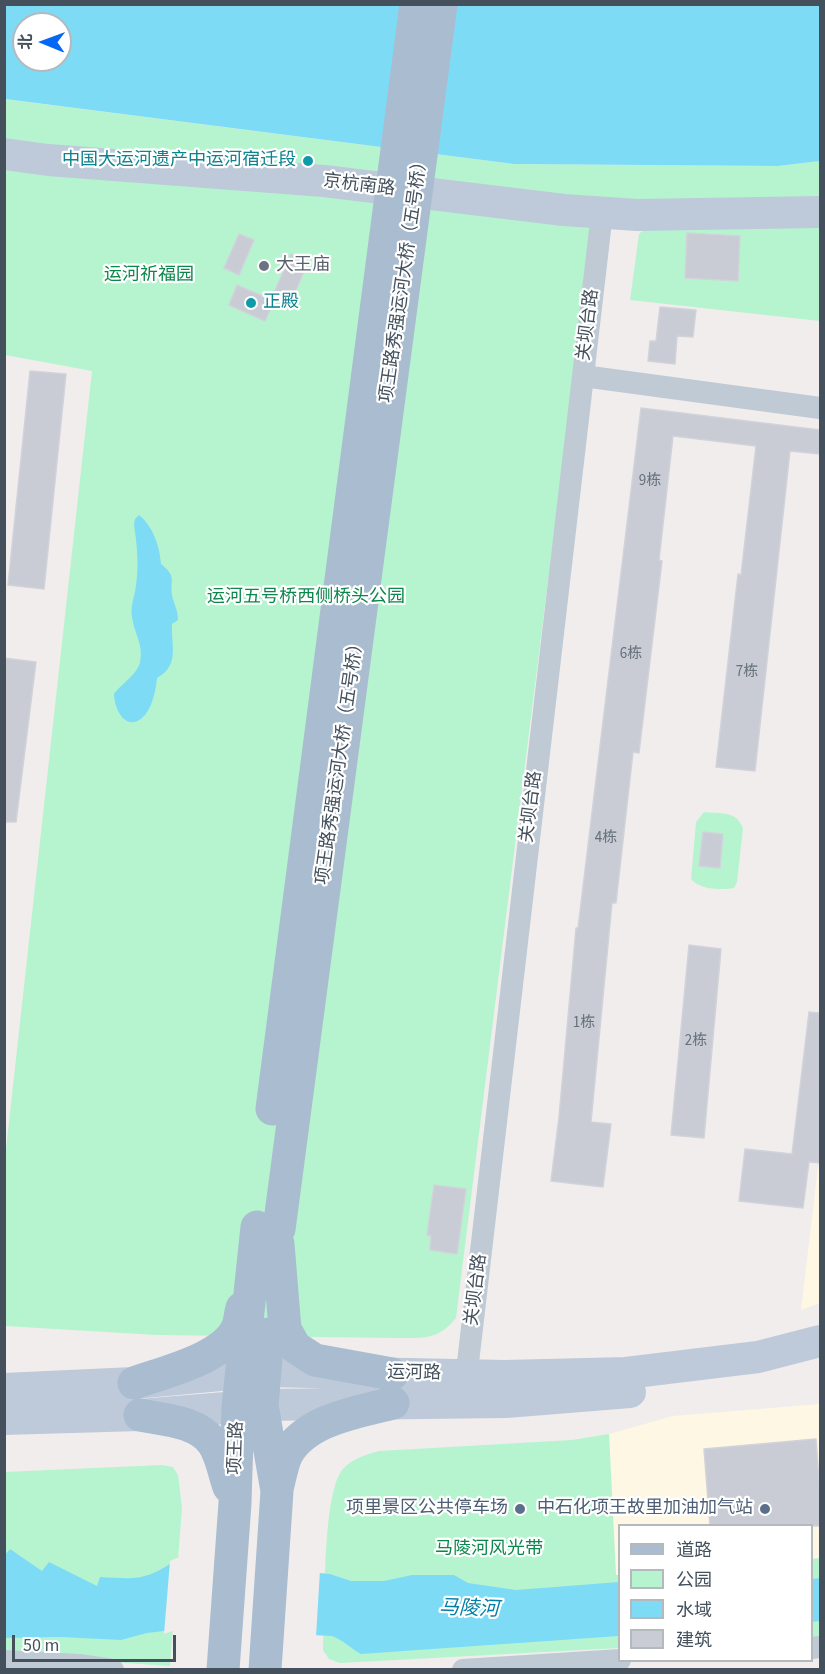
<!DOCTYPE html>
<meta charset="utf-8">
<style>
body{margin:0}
#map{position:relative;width:825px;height:1674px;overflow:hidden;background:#f1eded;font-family:"Source Sans 3","Noto Sans SC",sans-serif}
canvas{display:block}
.frame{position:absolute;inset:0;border:6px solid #44515d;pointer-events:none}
.legend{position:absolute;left:618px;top:1524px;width:195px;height:138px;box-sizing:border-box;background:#fff;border:2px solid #b4b9be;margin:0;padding:8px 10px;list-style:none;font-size:18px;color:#44515d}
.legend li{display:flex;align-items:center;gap:12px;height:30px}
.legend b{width:30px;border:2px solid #b4b9be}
.north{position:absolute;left:12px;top:12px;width:60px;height:60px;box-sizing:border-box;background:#fff;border:2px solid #b4b9be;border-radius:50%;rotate:271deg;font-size:16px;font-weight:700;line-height:24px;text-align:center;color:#44515d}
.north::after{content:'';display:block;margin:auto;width:21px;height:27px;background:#0468f4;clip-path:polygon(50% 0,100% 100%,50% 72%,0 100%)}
.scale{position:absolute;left:12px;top:1635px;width:164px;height:27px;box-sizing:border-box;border:3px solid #44515d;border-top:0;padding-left:8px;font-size:18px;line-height:21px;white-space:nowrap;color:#44515d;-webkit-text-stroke:4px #fff;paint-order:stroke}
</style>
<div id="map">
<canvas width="825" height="1674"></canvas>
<div class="frame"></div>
<ul class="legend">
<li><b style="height:8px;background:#aabcd0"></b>道路</li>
<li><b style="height:16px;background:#b6f4cf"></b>公园</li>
<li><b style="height:16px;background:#7edbf6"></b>水域</li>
<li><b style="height:16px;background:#c9ccd4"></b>建筑</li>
</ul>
<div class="north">北</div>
<div class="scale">50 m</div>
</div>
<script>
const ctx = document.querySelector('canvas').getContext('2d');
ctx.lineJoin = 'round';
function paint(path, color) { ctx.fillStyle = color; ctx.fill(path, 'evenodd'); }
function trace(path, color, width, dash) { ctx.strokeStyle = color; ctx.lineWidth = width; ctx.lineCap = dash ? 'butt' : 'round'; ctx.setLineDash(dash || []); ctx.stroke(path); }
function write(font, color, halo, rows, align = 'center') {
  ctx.font = font + ' "Source Sans 3","Noto Sans SC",sans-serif'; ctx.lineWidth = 4.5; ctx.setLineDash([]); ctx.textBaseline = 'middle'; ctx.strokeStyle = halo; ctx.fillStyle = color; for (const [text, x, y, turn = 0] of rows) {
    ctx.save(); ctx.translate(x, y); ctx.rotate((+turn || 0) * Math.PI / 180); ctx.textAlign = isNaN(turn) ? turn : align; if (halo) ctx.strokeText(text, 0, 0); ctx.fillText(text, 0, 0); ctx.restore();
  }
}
const commercial = new Path2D(`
 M818 1167H820V1303L801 1310Z
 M820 1404V1558L812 1559V1526H620L619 1575 616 1576 609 1434 673 1416Z`);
const green = new Path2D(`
 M4 99 514 164 778 166 820 161V201L634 203 5 141Z
 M4 163 552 215 592 228 456 1318C438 1340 424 1338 397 1338L156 1335 5 1326V1158L92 371 5 355Z
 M820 221V321L630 300 639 234 651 223Z
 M704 812C721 814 736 810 743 828L737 882 734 888C721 890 700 890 691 879L696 822Z
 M609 1434 616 1575H619V1648L340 1663 329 1659 323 1650C325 1613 322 1496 342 1470 351 1459 365 1455 379 1451L572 1440Z
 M162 1465 173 1467 178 1475 182 1507 170 1666 5 1655 4 1472Z
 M820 1558V1637H812V1559Z`);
const water = new Path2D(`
 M5 5H820V161L778 166 514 164 5 99ZM24 24H60V60H24Z
 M139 515C153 526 160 547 161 564 177 577 170 579 172 595 174 605 178 609 178 620L172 624C171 647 180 665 157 678 156 690 152 710 142 718 125 732 114 708 114 694 122 683 137 675 140 662 144 645 134 633 132 617 130 605 135 596 136 585 139 565 137 545 134 525L135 519Z
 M10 1549 42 1571 49 1562 97 1586 100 1577C136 1579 145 1581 176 1560L330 1574 351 1581H384L412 1575H454L468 1583 516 1590 619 1582V1636L361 1654C350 1648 343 1640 332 1636L171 1628 164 1631 147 1633 121 1640 60 1637 5 1638 4 1556Z
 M820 1578V1621L812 1622V1579Z`);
const pier = new Path2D(`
 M177 1558 320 1570 316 1637 172 1631 164 1634 170 1561Z`);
const building = new Path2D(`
 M687 233 740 236 738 281 685 278Z
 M239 234 254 240 239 275 224 268Z
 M291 254 308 262 291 302 273 295Z
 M237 285 274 301 265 321 229 305Z
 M660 307 696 310 693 337 677 336 675 364 648 361 650 341H656Z
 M30 371 66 374 44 589 8 585Z
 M641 408 820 430V454L790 451 755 771 716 767 738 574 741 575 756 446 673 436 659 560 662 561 639 753 633 752 616 903H612L591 1122 611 1124 603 1187 551 1181 559 1117 576 928H578Z
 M4 658 36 662 16 822H4Z
 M703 832 723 834 720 868 699 866Z
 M689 945 721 949 704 1138 671 1135Z
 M809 1012 820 1013V1163L809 1162 803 1208 739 1201 745 1149 792 1154Z
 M434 1185 466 1189 457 1254 430 1250 431 1236 427 1235Z
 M816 1439 820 1493V1526H710L704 1449Z`);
const street = new Path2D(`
 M583 376 820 408
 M465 1388 602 213
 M812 1648 820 1647
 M4 1661 79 1665 113 1670
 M463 1670 620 1660`);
const secondary = new Path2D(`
 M4 154 48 160 324 181 564 210 637 215 820 212
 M4 1389 134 1383 264 1371 505 1376 626 1373 758 1357 820 1341
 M4 1419 140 1415 262 1405 506 1402 630 1392`);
const primary = new Path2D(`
 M278 1244 285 1329 295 1347 315 1360 392 1374
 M134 1383C164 1372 226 1358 238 1326 240 1321 240 1314 242 1308
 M140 1415C165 1420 197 1421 213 1443 221 1454 224 1473 229 1487
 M277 1489C280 1478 282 1464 287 1454 307 1419 359 1412 393 1403
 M223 1670 235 1503 238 1407 257 1227
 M265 1670 277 1491 262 1405 268 1334`);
const primaryBridge = new Path2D(`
 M272 1109 416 4
 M279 1229 441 4`);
const markers = [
 [308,161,6,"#0f9aa8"],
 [264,266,6,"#6b7280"],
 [251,303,6,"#0f9aa8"],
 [520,1509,6,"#5c6f8a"],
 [765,1509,6,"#5c6f8a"]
];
const numberNames = [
 ["9栋",650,482],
 ["6栋",631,655],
 ["7栋",747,673],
 ["4栋",606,839],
 ["1栋",584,1024],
 ["2栋",696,1042]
];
const cultureNames = [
 ["中国大运河遗产中运河宿迁段",296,161],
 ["正殿",263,303,"left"]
];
const streetNames = [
 ["京杭南路",359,186,7],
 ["项王路秀强运河大桥（五号桥）",405,278,-82],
 ["关坝台路",589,325,-83],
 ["项王路秀强运河大桥（五号桥）",341,760,-82],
 ["关坝台路",532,807,-83],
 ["关坝台路",477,1290,-83],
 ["运河路",414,1374,1],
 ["项王路",237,1448,-88]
];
const worshipNames = [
 ["大王庙",276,266]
];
const parkNames = [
 ["运河祈福园",149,276],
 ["运河五号桥西侧桥头公园",306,598],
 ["马陵河风光带",489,1550]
];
const serviceNames = [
 ["项里景区公共停车场",508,1509],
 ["中石化项王故里加油加气站",753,1509]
];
const waterNames = [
 ["马陵河",469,1610,2]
];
paint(commercial, '#fef7e4');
paint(green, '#b6f4cf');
paint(water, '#7edbf6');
paint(pier, '#f1eded');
paint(building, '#c9ccd4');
trace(building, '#d1d3da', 1.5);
trace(street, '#bfcad5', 22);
trace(secondary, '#becad9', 32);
trace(primary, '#aabcd0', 33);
trace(primaryBridge, '#aabcd0', 33);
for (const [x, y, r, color] of markers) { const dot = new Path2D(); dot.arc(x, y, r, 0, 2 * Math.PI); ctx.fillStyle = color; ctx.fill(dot); trace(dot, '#fff', 2); }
write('15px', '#65707b', null, numberNames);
write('18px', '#0d838f', '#fff', cultureNames, 'right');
write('18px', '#44515d', '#fff', streetNames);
write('18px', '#5b616d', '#fff', worshipNames, 'left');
write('18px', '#0c874c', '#fff', parkNames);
write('18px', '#4e5e75', '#fff', serviceNames, 'right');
write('italic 20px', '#027fa4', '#fff', waterNames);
</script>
